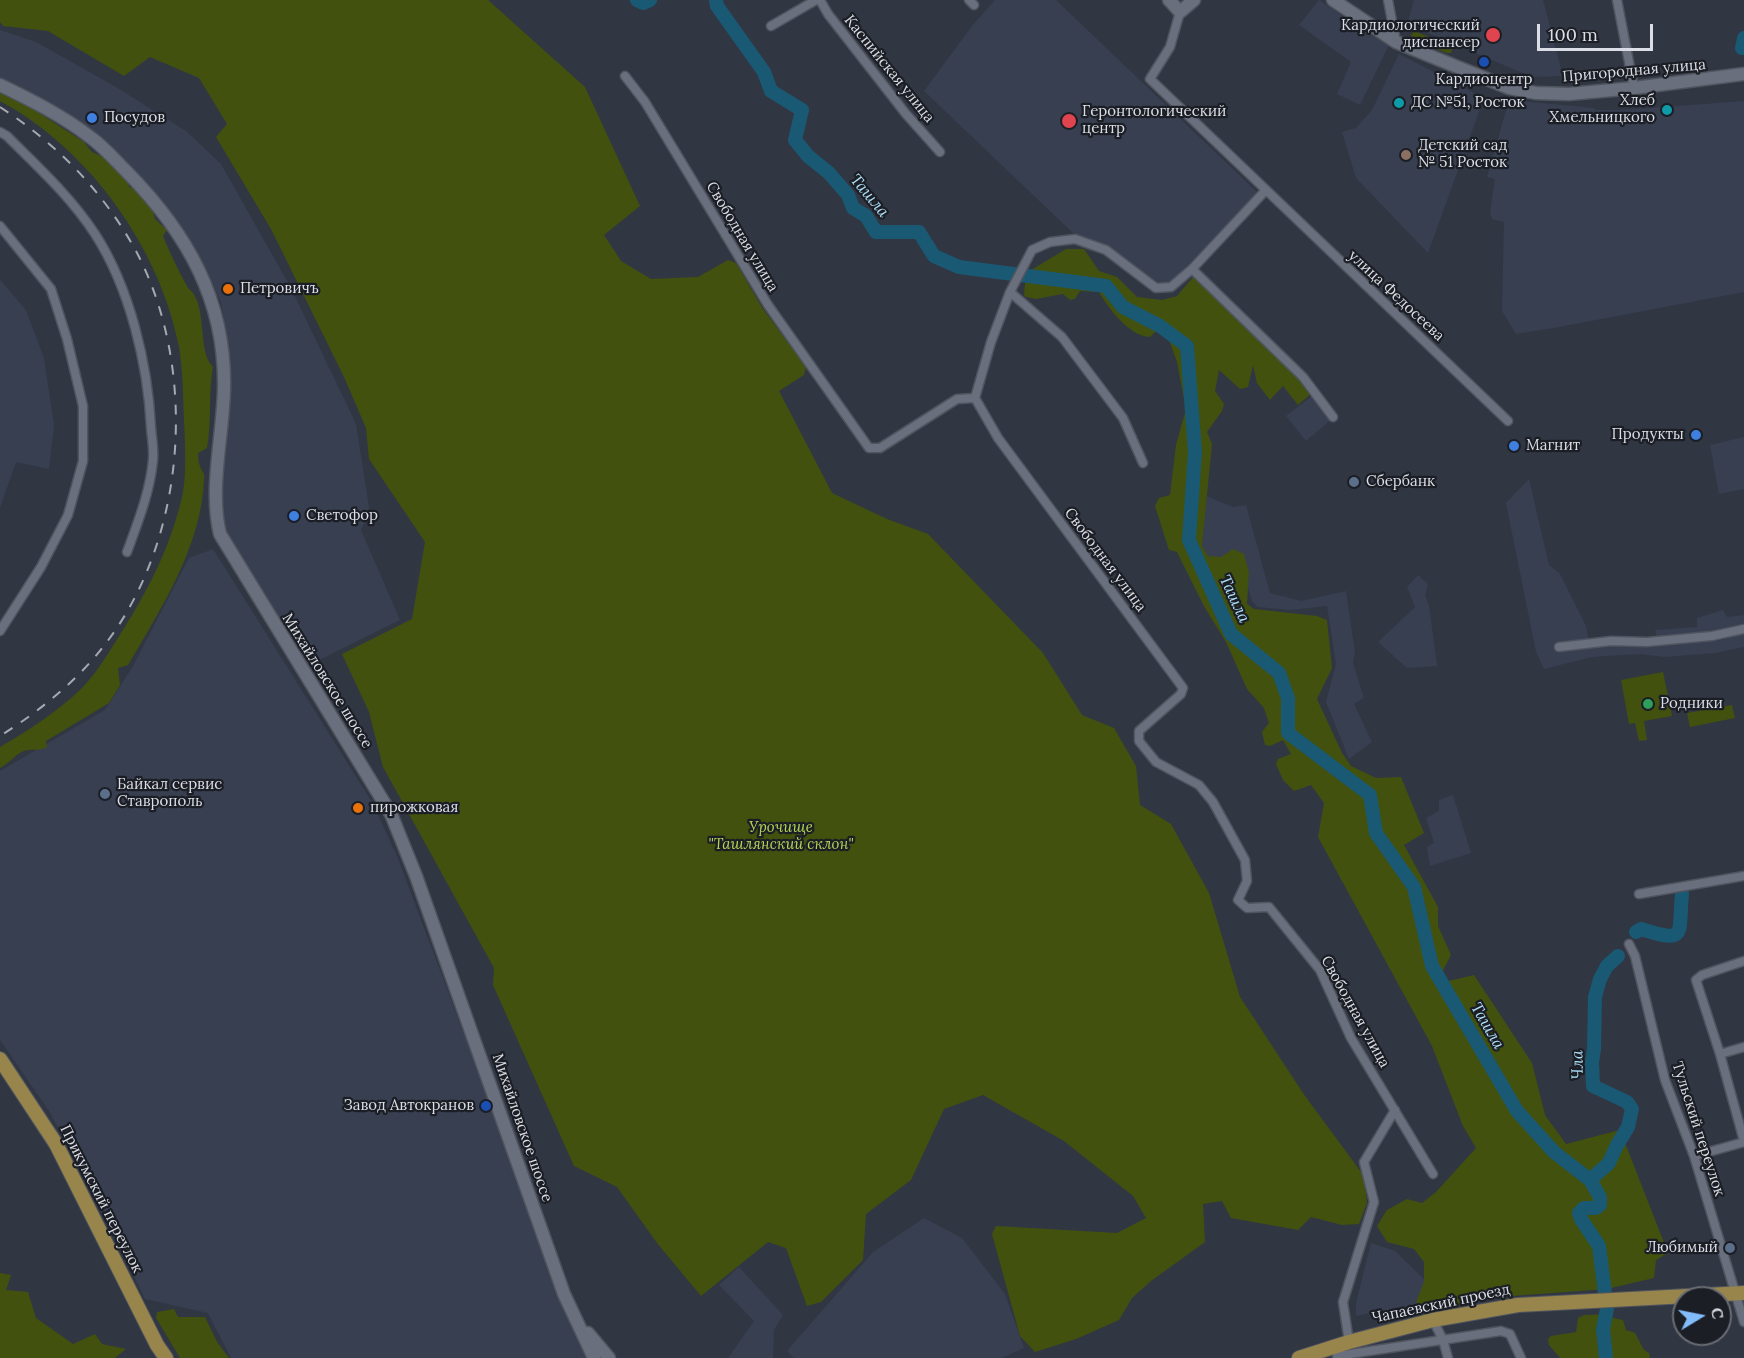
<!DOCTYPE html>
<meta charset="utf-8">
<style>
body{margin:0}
#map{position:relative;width:1744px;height:1358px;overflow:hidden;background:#313643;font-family:Lora,serif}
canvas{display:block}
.north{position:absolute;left:1672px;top:1286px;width:60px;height:60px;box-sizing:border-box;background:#1b1e24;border:2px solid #686b72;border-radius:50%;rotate:80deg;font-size:16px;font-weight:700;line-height:24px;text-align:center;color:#dbdee6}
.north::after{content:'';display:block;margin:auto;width:21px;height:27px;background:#83bcfb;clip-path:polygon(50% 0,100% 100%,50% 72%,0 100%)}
.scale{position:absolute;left:1537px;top:24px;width:116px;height:27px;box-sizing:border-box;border:3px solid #dbdee6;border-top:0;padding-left:8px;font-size:18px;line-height:21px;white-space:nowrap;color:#dbdee6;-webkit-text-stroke:4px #1b1e24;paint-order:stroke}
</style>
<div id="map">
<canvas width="1744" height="1358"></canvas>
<div class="north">С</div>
<div class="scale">100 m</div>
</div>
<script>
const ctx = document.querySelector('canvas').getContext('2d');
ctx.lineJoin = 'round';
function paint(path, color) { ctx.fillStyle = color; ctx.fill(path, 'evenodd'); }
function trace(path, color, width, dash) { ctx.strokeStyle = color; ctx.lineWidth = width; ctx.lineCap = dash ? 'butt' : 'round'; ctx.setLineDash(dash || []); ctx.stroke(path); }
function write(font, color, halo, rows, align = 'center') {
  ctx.font = font + ' Lora,serif'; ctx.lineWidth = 4.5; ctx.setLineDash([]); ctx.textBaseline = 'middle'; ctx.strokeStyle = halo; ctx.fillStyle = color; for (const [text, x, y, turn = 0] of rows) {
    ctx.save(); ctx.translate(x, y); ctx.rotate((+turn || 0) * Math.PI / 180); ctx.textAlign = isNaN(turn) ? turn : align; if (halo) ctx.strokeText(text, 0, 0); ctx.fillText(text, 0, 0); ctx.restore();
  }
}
const built = new Path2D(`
 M995 0H1056L1256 191V196L1170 283 1162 285 1108 246 1074 234 924 91 972 26Z
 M1319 0 1367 33 1389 45 1360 105 1337 94 1351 62 1299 25Z
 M1414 0H1543L1563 76 1532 77 1407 24Z
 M0 30 36 42 116 87 186 131 221 164 291 288 356 424 370 513 361 530 400 620 307 666 226 538 220 505 229 385 227 338 221 302 199 257 144 181 99 137 0 80Z
 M1399 54 1484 98 1428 253 1356 178 1342 132 1356 128 1372 110Z
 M1509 100 1594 108 1595 110H1624L1744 101V292L1559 327 1516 334 1502 311 1504 222 1492 219 1490 213 1495 179 1487 177Z
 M0 280 26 310 44 358 54 425 49 469 16 462 0 508Z
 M1312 396 1332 419 1306 441 1286 416Z
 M1744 437V489L1719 494 1710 445Z
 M1529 479 1549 565 1560 574 1586 626 1590 649 1615 645 1661 646 1695 643 1722 640 1744 633V647L1715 653 1665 657 1639 654 1592 657 1544 669 1536 652 1506 503Z
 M1206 496 1233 507 1246 505 1270 593 1301 601 1346 591 1355 653 1353 663 1364 698 1354 704 1372 742 1349 759 1326 702 1336 664 1327 606 1291 610 1258 607 1252 601 1238 555 1206 559 1202 546Z
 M213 549 372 802 397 856 586 1358H231L208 1313 145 1299 101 1207 49 1111 0 1040V771L105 710 133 666 189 558Z
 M1418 575 1428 584 1425 595 1429 605 1437 666 1407 668 1378 642 1415 607 1407 587Z
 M1723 610 1727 617 1744 615V625L1705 635 1657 638 1655 630 1697 627V618Z
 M1453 795 1471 853 1430 866 1427 847 1434 843 1426 818 1439 811V800Z
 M924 1218 962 1238 1005 1294 1024 1348 1002 1358H794L787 1351 873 1252Z
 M1371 1243 1395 1251 1426 1281 1418 1304 1356 1316V1303Z
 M739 1267 783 1315 774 1330 773 1358H728L754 1321 719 1285Z`);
const green = new Path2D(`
 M0 0H488L585 87 640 206 604 235 621 261 651 279 698 277 728 260 736 263 763 309 806 367 804 375 779 391 832 493 887 519 928 534 1043 653 1082 715 1114 728 1136 766 1140 805 1171 824 1209 893 1240 997 1305 1096 1364 1176 1367 1203 1359 1224 1342 1225 1311 1217 1298 1230 1231 1218 1222 1201 1203 1204 1205 1242 1151 1281 1132 1298 1119 1320 1076 1339 1035 1352 1020 1336 992 1234 996 1226 1117 1233 1146 1218 1133 1196 1064 1141 983 1095 944 1109 911 1180 866 1214 863 1260 821 1302 807 1306 786 1248 768 1242 701 1296 657 1243 617 1187 574 1166 493 985 494 968 383 767 369 712 342 654 412 619 425 542 369 459 366 428 344 377 271 229 216 137 227 124 199 78 150 57 124 76 48 31 3 26 0 22Z
 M1414 31 1453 47 1451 53H1447L1412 40 1411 36Z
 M0 90 34 106 36 111 84 142 92 152 103 157 128 181 129 187 135 189 153 211 155 219 167 230 163 236C170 253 178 270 188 288 209 304 196 350 213 367 208 394 212 421 207 448L198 453C198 457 198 462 200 466 202 472 205 473 204 479 202 545 161 609 128 665L118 668 120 685 109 703 46 741 47 747C39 752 32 748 24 751 15 754 9 764 0 768V747C28 731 58 711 81 689 95 675 106 657 116 641 146 594 169 552 182 497 187 476 185 442 184 420 183 396 183 371 179 347 160 248 89 149 0 101Z
 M1066 249H1084L1099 271 1117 277 1137 297 1162 300 1177 296 1194 276 1313 392 1298 405 1283 386 1270 400 1257 383 1253 365 1248 387 1240 389 1219 370 1215 391 1224 404 1222 411 1207 432 1212 444 1202 546 1208 556 1221 557 1233 549 1244 554 1249 572 1247 604 1254 609 1317 616 1327 620 1332 668 1317 699 1342 753 1351 766 1376 778 1401 777 1424 833 1404 845 1438 907V926L1451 955 1436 984 1474 975 1532 1063 1545 1115 1566 1144 1620 1130 1668 1253 1656 1260 1654 1278 1607 1289 1498 1297 1422 1314 1416 1302 1424 1282V1262L1414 1249 1387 1242 1377 1226 1387 1210 1407 1199 1422 1203 1436 1192 1476 1148 1463 1126 1432 1046 1318 837 1324 803 1311 785 1294 791 1283 780 1276 764 1278 759 1291 754 1283 740 1270 746 1265 745 1262 732 1269 723 1264 708 1247 689 1226 642 1205 608 1177 552 1169 550 1155 506 1159 498 1170 495 1176 445 1186 409 1177 362 1168 337 1157 330 1150 337C1129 336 1109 309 1099 292L1080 291 1075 299 1070 300 1063 294 1036 299 1026 297 1024 295 1026 273Z
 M1663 672 1672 716 1644 721 1647 740 1639 741 1635 723 1629 724 1621 680Z
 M1732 705 1735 718 1690 727 1687 713Z
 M0 1273 11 1275 6 1290 28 1292 36 1318 73 1344 95 1334 102 1344 126 1349 115 1358H0Z
 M174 1309 178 1317H205L217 1342 229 1358H180L156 1318 157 1312Z
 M1611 1314 1613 1318 1623 1320 1626 1330 1635 1333 1644 1350 1649 1353 1650 1358H1560L1549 1345 1548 1339 1551 1336 1576 1332 1578 1318 1584 1315Z`);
const river = new Path2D(`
 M637 0 643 3 650 0
 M716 0 717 6 764 72 771 91 802 110 795 140 808 156 829 173 848 195 853 208 866 216 876 232H919L934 256 959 267 1106 286 1123 307 1160 326 1187 346 1195 452 1189 540 1231 634 1279 673 1288 698V733L1370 795 1376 833 1414 887 1432 966 1517 1111 1554 1152 1590 1180 1600 1197V1205L1596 1208H1584L1579 1213 1581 1219 1599 1246 1607 1309 1603 1329 1606 1358
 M1742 48 1744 38
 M1636 932 1641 929C1688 944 1678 935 1682 894
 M1590 1180 1609 1163 1617 1145 1628 1127 1632 1109 1627 1102 1593 1086 1592 1062 1594 1049 1595 997 1600 979 1607 966 1618 956`);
const street = new Path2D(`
 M820 0 828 14 906 114 940 152
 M969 0 974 5
 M1388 0 1396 42
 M1617 0 1634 88
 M1180 12 1170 47 1150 79 1508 421
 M771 26 816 0
 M625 76 645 102 768 305 869 448H880L957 399 975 398 998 438 1183 688 1181 694 1139 731V741L1156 762 1199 785 1213 802 1245 860 1247 881 1238 900 1247 908 1269 907 1320 970 1351 1038 1433 1174
 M0 132 7 136C38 167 71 197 95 234 130 288 148 365 151 428 152 439 154 450 153 460 150 492 138 522 127 552
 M0 226 51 289 67 339 83 406V461L68 515 41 567 0 631
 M1192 269 1303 377 1333 417
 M1010 292 1062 337 1123 418 1143 463
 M975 398 991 342 1010 292 1032 250 1050 242 1075 239 1106 250 1156 288 1171 287 1192 269 1265 191
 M1559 647 1611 641 1647 642 1712 636 1744 629
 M1639 894 1744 876
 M1629 944 1635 956 1665 1080 1694 1156 1744 1322
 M1744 961 1702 975 1696 980 1720 1054 1744 1141
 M1720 1054 1744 1047
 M1694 1156 1744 1142
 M1433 1320 1443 1340 1448 1358
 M1349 1342 1343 1302 1374 1202 1364 1162 1395 1110
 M1337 1356 1501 1331 1510 1334 1521 1358`);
const secondary = new Path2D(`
 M1169 0 1180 12 1194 0
 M1333 0 1396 42 1509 88 1536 93 1569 94 1634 88 1744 74
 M0 85C31 100 63 116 90 137 104 147 115 160 127 172 187 233 226 301 224 389 223 436 209 489 220 534L391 814 416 876 564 1294 594 1358
 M588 1333 609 1358`);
const primary = new Path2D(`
 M0 1059 56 1144 157 1345 166 1358
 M1299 1358 1349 1342 1433 1320 1518 1305 1744 1293`);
const rail = new Path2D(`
 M0 107C57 144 103 191 136 251 199 370 187 541 103 647 75 683 38 712 0 736`);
const markers = [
 [1493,35,8,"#e0444e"],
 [1484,62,6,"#1a4fb4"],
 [1399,103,6,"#0f9aa8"],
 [1667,110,6,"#0f9aa8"],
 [92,118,6,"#3f7fe0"],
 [1069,121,8,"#e0444e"],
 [1406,155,6,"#8d6e63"],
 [228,289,6,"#e8710a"],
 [1696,435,6,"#3f7fe0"],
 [1514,446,6,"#3f7fe0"],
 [1354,482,6,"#5c6f8a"],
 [294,516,6,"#3f7fe0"],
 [1648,704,6,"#2e9e5b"],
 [105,794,6,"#5c6f8a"],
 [358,808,6,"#e8710a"],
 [486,1106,6,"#1a4fb4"],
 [1730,1248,6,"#5c6f8a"]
];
const poiNames = [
 ["Кардиологический",1480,26,"right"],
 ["диспансер",1480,43,"right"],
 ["Кардиоцентр",1484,80,"center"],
 ["Хлеб",1655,101,"right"],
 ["Хмельницкого",1655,118,"right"],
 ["ДС №51, Росток",1411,103],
 ["Геронтологический",1082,112],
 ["центр",1082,129],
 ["Посудов",104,118],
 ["Детский сад",1418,146],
 ["№ 51 Росток",1418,163],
 ["Петровичъ",240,289],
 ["Продукты",1684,435,"right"],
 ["Магнит",1526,446],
 ["Сбербанк",1366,482],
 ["Светофор",306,516],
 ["Родники",1660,704],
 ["Байкал сервис",117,785],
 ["Ставрополь",117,802],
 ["пирожковая",370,808],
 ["Завод Автокранов",474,1106,"right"],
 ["Любимый",1718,1248,"right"]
];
const streetNames = [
 ["Каспийская улица",889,69,51],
 ["Пригородная улица",1634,71,-5],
 ["Свободная улица",742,237,59],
 ["улица Федосеева",1396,296,43],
 ["Свободная улица",1105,560,53],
 ["Михайловское шоссе",327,681,58],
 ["Свободная улица",1355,1012,61],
 ["Михайловское шоссе",522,1128,71],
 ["Тульский переулок",1698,1129,72],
 ["Прикумский переулок",101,1199,63],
 ["Чапаевский проезд",1441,1304,-12]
];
const parkNames = [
 ["Урочище",781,828],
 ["\"Ташлянский склон\"",781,845]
];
const waterNames = [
 ["Ташла",869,196,50],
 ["Ташла",1234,599,65],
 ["Ташла",1487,1026,60],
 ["Чла",1578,1065,-91]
];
paint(built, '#373f51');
paint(green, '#42510e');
trace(river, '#1a5974', 14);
trace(street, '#4f545e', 11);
trace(secondary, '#4f545e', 15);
trace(primary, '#4f545e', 16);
trace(street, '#696f7d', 8);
trace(secondary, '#696f7d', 12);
trace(primary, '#98854b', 14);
trace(rail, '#a6a9b3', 2, [10, 10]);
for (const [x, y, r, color] of markers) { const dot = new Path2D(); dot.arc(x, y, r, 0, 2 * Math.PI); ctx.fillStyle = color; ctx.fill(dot); trace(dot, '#1b1e24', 2); }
write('15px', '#dbdee6', '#1b1e24', poiNames, 'left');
write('15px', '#dbdee6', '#1b1e24', streetNames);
write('italic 15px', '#b6d657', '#1b1e24', parkNames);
write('italic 16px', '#aee0f9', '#1b1e24', waterNames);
</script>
